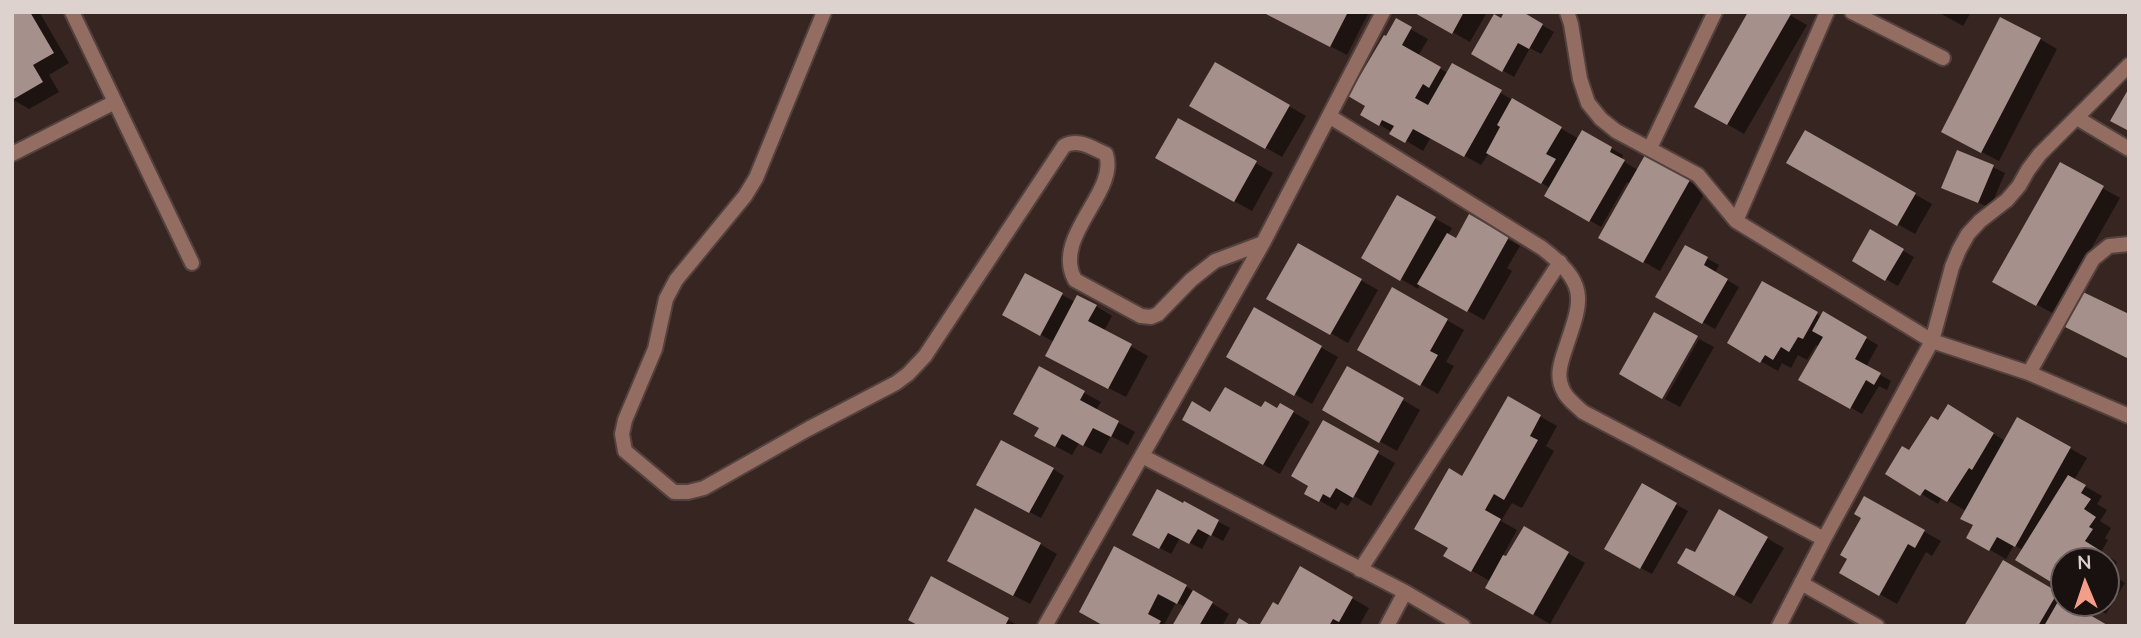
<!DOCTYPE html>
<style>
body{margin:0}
#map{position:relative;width:2141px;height:638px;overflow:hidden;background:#372521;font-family:"Nunito Sans",sans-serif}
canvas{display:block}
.frame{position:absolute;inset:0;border:14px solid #ded2cf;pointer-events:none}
.north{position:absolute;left:2050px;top:547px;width:70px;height:70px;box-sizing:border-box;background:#19110f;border:2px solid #685e5c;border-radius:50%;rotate:358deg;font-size:19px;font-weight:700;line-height:28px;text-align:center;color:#ded2cf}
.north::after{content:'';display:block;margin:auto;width:24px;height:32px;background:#f49e8a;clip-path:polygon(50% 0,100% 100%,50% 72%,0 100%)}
</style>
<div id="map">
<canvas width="2141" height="638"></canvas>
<div class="frame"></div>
<div class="north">N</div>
</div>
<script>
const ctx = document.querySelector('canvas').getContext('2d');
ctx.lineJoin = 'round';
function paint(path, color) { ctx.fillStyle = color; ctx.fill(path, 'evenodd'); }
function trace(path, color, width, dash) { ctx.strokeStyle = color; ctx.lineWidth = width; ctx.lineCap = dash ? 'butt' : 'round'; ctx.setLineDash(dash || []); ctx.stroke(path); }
const shadow = new Path2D(`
 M12 12H37L41 15 69 63 49 75 59 92 29 109 12 99Z
 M1265 12H1369L1347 55Z
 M1417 12H1487L1470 42Z
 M1520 12 1554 32 1541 54 1530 48 1514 77 1474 54 1502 20Z
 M1750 12H1785L1807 25 1744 134 1696 106Z
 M1938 12H1971L1963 26Z
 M1396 21 1428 39 1418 56 1448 73 1453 65 1579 139 1583 132 1623 155 1621 160 1638 170 1646 157 1706 191 1660 271 1600 237 1630 184 1627 182 1601 227 1546 195 1550 188 1489 153 1481 165 1431 137 1423 151 1362 114 1367 105 1386 38Z
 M2040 39 2057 49 1999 161 1960 141Z
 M1215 64 1306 116 1282 157 1192 105Z
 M1178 120 1273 173 1252 211 1157 158Z
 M1806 132 1932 204 1915 234 1788 162Z
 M2060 164 2120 198 2054 314 1995 281Z
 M1993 167 2005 173 1990 208 1944 188Z
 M1397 197 1452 228 1448 235 1456 240 1469 217 1520 246 1507 268 1512 271 1484 320 1420 284 1418 289 1363 257Z
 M1870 232 1914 257 1898 286 1854 261Z
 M1299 245 1378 290 1348 343 1269 298Z
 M1686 247 1719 265 1715 273 1739 287 1715 329 1658 297Z
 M1026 275 1075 302 1096 306 1112 316 1104 331 1148 356 1126 397 1064 365 1054 342 1016 321Z
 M1763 284 1822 317 1823 314 1878 345 1866 367 1891 381 1887 390 1879 386 1862 414 1801 379 1819 347 1816 345 1807 360 1798 355 1791 368 1782 363 1778 371 1729 343Z
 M1393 289 1464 330 1446 362 1454 366 1438 394 1359 349Z
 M1255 310 1338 357 1312 404 1228 357Z
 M1699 339 1714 347 1680 407 1665 399Z
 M1039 368 1101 402 1096 410 1135 432 1128 445 1111 436 1101 454 1079 443 1072 455 1053 445 1041 428Z
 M1348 368 1420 410 1397 451 1324 410Z
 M1508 398 1557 426 1546 446 1554 451 1522 508 1512 503 1501 521 1517 530 1502 557 1507 559 1524 528 1585 563 1550 624 1487 587 1490 581 1446 556 1451 548 1463 478Z
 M1281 405 1310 422 1280 474 1184 419 1211 414 1262 410 1278 411Z
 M1966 416 2005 441 2018 419 2087 458 2074 480 2102 496 2097 504 2107 510 2100 521 2111 528 2105 538 2108 540 2101 552 2117 562 2110 573 2125 583 2106 614 2088 603H2106V561H2064V588L2023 550 2014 545 2006 559 1985 547 1966 511 1942 497 1938 504 1887 473 1939 422Z
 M1324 422 1395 463 1371 506 1354 496 1348 506 1341 502 1336 510 1306 493Z
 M1053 469 1064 476 1041 518 990 491Z
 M1642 486 1688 511 1652 574 1606 549Z
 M1865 499 1941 541 1932 556 1926 552 1897 604 1841 572 1850 558 1863 518Z
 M1185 503 1230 528 1223 541 1210 534 1202 549 1180 538 1171 554 1134 534 1183 506Z
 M1720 511 1784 548 1751 604 1679 563 1695 554Z
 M1040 544 1057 554 1030 604 966 570Z
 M1114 548 1187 587 1229 614 1222 626H1174L1185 607 1176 602 1164 625 1166 626H1106Z
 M2004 562 2064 598V603H2074L2072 607 2106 626H1966Z
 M1300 569 1369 608 1359 626H1268Z
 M932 578 1019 626H921Z`);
const building = new Path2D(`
 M12 12H30L54 53 33 65 43 82 12 100Z
 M1262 12H1348L1330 47Z
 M1413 12H1464L1452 34Z
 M1504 12H1523L1543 24 1529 49 1518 43 1502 72 1471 54 1494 14 1501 18Z
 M1748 12 1791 14 1727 125 1694 107Z
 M2000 17 2041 38 1981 153 1941 132Z
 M1396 18 1412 27 1402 45 1441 67 1429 88 1423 84 1415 98 1428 105 1452 63 1502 90 1464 157 1413 129 1405 143 1389 134 1394 126 1382 120 1379 126 1360 115 1365 106 1348 96 1384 35 1386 36Z
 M1215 62 1290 105 1265 149 1189 106Z
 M2129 88V131L2110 121Z
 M1512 98 1562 127 1546 154 1556 159 1541 184 1486 153 1500 127 1497 125Z
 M1178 118 1257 161 1234 202 1155 158Z
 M1582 130 1612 147 1610 152 1625 160 1589 222 1544 196Z
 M1805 130 1916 193 1897 226 1786 163Z
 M1957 150 1994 165 1978 203 1941 188Z
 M1645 155 1690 180 1643 263 1598 238Z
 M2060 162 2104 186 2036 306 1992 282Z
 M1397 195 1436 217 1400 281 1361 258Z
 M1469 214 1509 237 1467 312 1417 284 1447 233 1456 238Z
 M1870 229 1904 249 1885 281 1852 261Z
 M1298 243 1362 279 1330 335 1266 299Z
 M1685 245 1708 257 1704 265 1728 279 1702 324 1655 297Z
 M1025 273 1063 293 1040 336 1002 315Z
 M1762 281 1818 312 1803 339 1798 337 1789 352 1781 347 1773 360 1765 355 1760 363 1727 343Z
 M1392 287 1448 319 1430 351 1438 355 1420 386 1357 350Z
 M2083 292 2129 314V359L2065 327Z
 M1077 295 1097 305 1088 321 1132 344 1108 389 1045 356Z
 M1254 307 1322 346 1294 396 1226 357Z
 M1823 311 1867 337 1855 359 1881 373 1874 385 1866 380 1850 409 1798 380 1823 337 1812 331Z
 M1654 312 1698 336 1662 399 1619 374Z
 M1039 366 1085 391 1080 400 1119 421 1111 437 1093 428 1083 446 1062 434 1055 447 1034 436 1039 428 1013 414Z
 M1347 366 1404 398 1379 443 1322 410Z
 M1225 387 1261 407 1265 401 1277 408 1280 403 1294 411 1263 465 1182 420 1192 401 1210 412Z
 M1508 396 1541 415 1530 436 1538 440 1504 500 1494 494 1485 510 1501 519 1471 572 1443 556 1448 548 1414 529 1449 468 1462 476Z
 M1948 404 1994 433 1972 470 1969 468 1947 502 1925 489 1920 496 1885 474 1902 446 1909 450 1931 416 1938 420Z
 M2017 417 2071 447 2015 547 1997 537 1989 551 1966 538 1973 525 1960 519Z
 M1323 420 1379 451 1353 498 1336 488 1330 498 1323 494 1319 502 1304 494 1308 486 1291 476Z
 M1001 440 1054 468 1029 513 976 485Z
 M2068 475 2086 485 2081 493 2091 499 2084 509 2096 517 2089 527 2093 529 2085 541 2101 551 2095 561H2064V590L2015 560Z
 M1642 483 1677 503 1640 569 1604 549Z
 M1157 489 1183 503 1184 501 1219 520 1211 536 1198 529 1189 544 1168 533 1159 549 1132 535Z
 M1864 496 1925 530 1915 548 1908 544 1879 596 1839 573 1847 559 1840 555 1861 518 1854 514Z
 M975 508 1041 543 1013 596 947 561Z
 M1719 509 1768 537 1734 596 1677 563 1686 548 1695 552Z
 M1524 526 1569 552 1533 615 1485 588 1503 555 1506 556Z
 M1114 546 1187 585 1177 604 1158 594 1148 614 1161 621 1158 626H1104L1079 612Z
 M2003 560 2058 592 2038 626H1964Z
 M1300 566 1353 597 1339 622 1333 619 1329 626H1264L1260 624 1273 602 1278 605Z
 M931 576 1009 618 1005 626H919L908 620Z
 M1193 590 1213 602 1199 626H1172Z
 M2060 598 2064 600V603H2069L2109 626H2044Z
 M1239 618 1252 626H1235Z`);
const street = new Path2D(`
 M72 12 192 263
 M824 12 756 178 745 196 676 280 666 299 655 349 625 420 622 434 625 451 674 492H688L704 488 808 429 896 383 908 374 925 356 1064 146C1078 138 1092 148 1106 154 1119 192 1051 237 1075 280L1141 316 1151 317 1158 314 1191 280 1215 261 1263 243
 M1567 12 1571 24 1580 79 1588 103 1601 119 1616 131 1698 175 1736 221 1932 341 2029 373 2129 416
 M1852 12 1943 58
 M1329 116 1542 248C1593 287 1580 303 1563 356 1559 369 1557 379 1564 392 1568 400 1577 406 1583 412L1824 539
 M2077 118 2129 149
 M1650 148 1715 12
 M12 154 115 102
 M1736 221 1827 12
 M2029 373 2093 259 2109 246 2129 244
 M1142 456 1405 592 1463 626
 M1360 570 1560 262
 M1801 583 1877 626
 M1045 626 1263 243 1383 12
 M1387 626 1405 592
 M1779 626 1824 539 1932 341 1952 267 1959 250 1968 234 1980 221 2007 200 2019 186 2028 170 2040 154 2129 65`);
paint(shadow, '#0007');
paint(building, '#a6908b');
trace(street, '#52413d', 18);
trace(street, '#936c62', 14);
</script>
